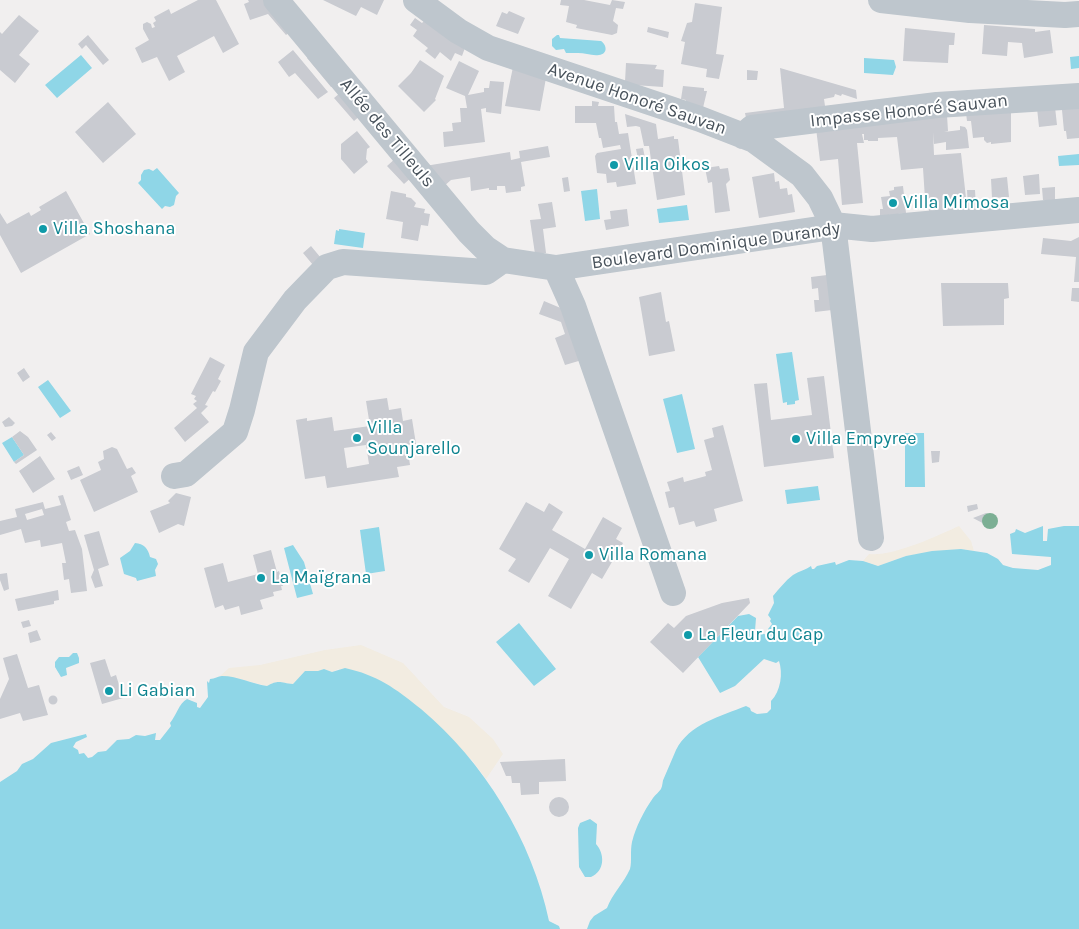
<!DOCTYPE html>
<meta charset="utf-8">
<style>
body{margin:0}
canvas{display:block;background:#f1efef}
</style>
<canvas width="1079" height="929"></canvas>
<script>
const ctx = document.querySelector('canvas').getContext('2d');
ctx.lineJoin = 'round';
function paint(path, color) { ctx.fillStyle = color; ctx.fill(path, 'evenodd'); }
function trace(path, color, width, dash) { ctx.strokeStyle = color; ctx.lineWidth = width; ctx.lineCap = dash ? 'butt' : 'round'; ctx.setLineDash(dash || []); ctx.stroke(path); }
function write(font, color, halo, rows, align = 'center') {
  ctx.font = font + ' Karla,sans-serif'; ctx.lineWidth = 4; ctx.setLineDash([]); ctx.textBaseline = 'middle'; ctx.strokeStyle = halo; ctx.fillStyle = color; for (const [text, x, y, turn = 0] of rows) {
    ctx.save(); ctx.translate(x, y); ctx.rotate((+turn || 0) * Math.PI / 180); ctx.textAlign = isNaN(turn) ? turn : align; if (halo) ctx.strokeText(text, 0, 0); ctx.fillText(text, 0, 0); ctx.restore();
  }
}
const sand = new Path2D(`
 M959 526 971 541 974 551 961 549 906 556 878 566 863 561 869 554C892 557 937 536 959 526Z
 M361 645 403 663 444 707 469 717 493 739 503 754 486 779 472 760 338 669 332 672 324 669 319 671H305L293 684C280 683 280 679 267 686L243 680 220 676 229 668 260 665 325 650Z`);
const water = new Path2D(`
 M557 35H559L560 38 601 41C607 45 608 54 599 55 592 56 585 53 578 53 574 53 571 53 566 53L564 49 556 50 552 46V39Z
 M81 55 92 68 57 98 45 85Z
 M1079 56V68L1071 69 1070 57Z
 M864 58 894 60 896 67 893 75 864 73Z
 M1079 154V165L1059 166 1058 156Z
 M157 168 179 193 176 196 174 205 170 207 165 206 162 209 138 183 141 180V175L144 170 149 169 153 171Z
 M597 189 600 219 585 221 581 191Z
 M687 205 689 220 659 223 657 209Z
 M339 229 365 233 363 248 334 244 336 230 339 231Z
 M792 352 799 400 795 401V404L787 405V402L783 403 776 354Z
 M48 380 71 411 60 418 38 387Z
 M682 394 695 449 677 453 663 399Z
 M905 433H924L925 487H905Z
 M12 437 24 455 14 462 2 443Z
 M818 486 820 500 787 504 785 490Z
 M1043 526V541H1047L1048 529 1064 526H1079V929H587L590 921 594 916 607 908C612 894 624 883 630 869 632 861 630 851 632 842 636 826 644 811 653 798 656 794 659 792 661 789 663 785 662 781 664 778 668 769 672 759 676 750 689 724 721 716 746 706L750 708 751 711 757 714 767 713 771 709V701C781 691 783 673 779 661L776 663 764 659 735 686 720 693 698 657 738 616 749 614 756 618 755 631 767 635 769 634 768 629 772 624 770 621 771 619 768 615 774 603 773 596C779 589 785 581 793 575 799 571 806 570 811 566L812 569H814L817 566 835 562 836 565 849 560 863 561 878 566 906 556 932 551 961 549 987 553 998 559 1003 565 1013 568 1038 570 1051 565V557L1012 554 1010 534 1015 532 1016 529 1025 533Z
 M379 527 385 571 366 574 360 530Z
 M135 543C144 544 148 548 150 557L156 559 158 564 155 570 156 576 137 581 136 578 124 574 120 558 130 551Z
 M293 545 304 562 313 594 297 598 284 548Z
 M519 623 556 669 534 686 496 642Z
 M73 653H77L79 658V663L66 668 67 675 61 677 55 667V662L59 657H69Z
 M345 668C377 675 395 688 421 709 484 762 532 840 549 921L559 926 560 929H0V782L17 771 22 764 33 759 51 743 86 734 87 737 76 742 73 747 78 750 79 754 84 753 88 758 92 757 98 752 106 751 117 740 129 739 136 735 145 736 156 733 155 740H160L171 726 170 723C176 716 179 703 187 699L197 703V707L200 708 208 697 207 681 209 683 210 679C215 679 218 676 222 676 238 676 252 684 267 686 279 679 281 683 293 684L305 671H318L324 669 332 672Z
 M590 819 597 824 596 844C605 854 605 871 591 877H585L579 867 578 828 580 823Z`);
const building = new Path2D(`
 M198 0H216L239 44 223 53 214 36 177 56 185 72 169 81 157 57 142 63 135 48 149 40 143 29V24L147 22 151 24 152 28 155 27 153 23 156 21 154 17 169 9 171 14Z
 M248 0H268L292 30 286 35 268 14 250 20 244 4 249 2Z
 M323 0H384L377 15 361 7 356 16Z
 M561 0H584L610 5 612 0 625 2 623 9 616 8 613 21 618 25 617 33 612 35 576 28 577 25 566 22 569 6 560 5Z
 M695 3 722 7 716 54 724 55 719 79 706 77 707 69 681 64 685 42 681 41 687 23 692 22Z
 M509 11 525 18 518 34 496 26 502 12 507 14Z
 M19 15 39 31 19 55 30 64 15 83 0 70V32L2 34Z
 M415 18 422 23 426 19 466 45 462 56 455 53 451 61 440 52 435 59 425 51 428 48 413 36 417 30 410 25Z
 M984 25 1035 29V32L1050 30 1053 53 1024 58 1022 43 1008 42 1007 56 982 54Z
 M648 27 669 32 668 38 647 32Z
 M905 28 955 33 954 45H949L948 63 903 61Z
 M88 35 109 60 103 65 86 45 82 49 78 44Z
 M293 50 328 92 318 99 295 73 289 77 278 62Z
 M312 54 362 114 354 121 334 98 340 93 334 85 331 87 307 58Z
 M420 60 444 76 435 99 436 100 424 112 398 86 411 73Z
 M459 61 479 71 468 95 484 92V88H489L490 81 504 82 501 114 486 112V108L481 109 485 142 444 147 443 132 453 131 452 123 461 122 460 108H467L465 96 446 88Z
 M626 63 657 65 655 69 664 70 663 87 634 85 625 82Z
 M513 67 546 78 540 111 505 106Z
 M780 68 856 90 857 99 842 94 841 96 835 94 834 97 824 99 825 106 747 123 745 113 784 108Z
 M747 70 758 71 757 80H747Z
 M683 86 704 88V91H707L702 112 684 108 686 100 681 99Z
 M592 101 599 102 598 106H614L615 122H617L619 134 628 133 636 184 617 187 616 182 607 183 606 174 597 173 595 156 597 153 621 149 620 145 603 148 601 138H599L596 123H575V106H592Z
 M108 102 136 134 103 163 75 132Z
 M1079 102V138L1067 139 1066 131H1064L1062 110Z
 M1055 107 1057 125 1039 127 1037 108Z
 M1011 108V142L991 144V142L987 143 984 140V137L973 138 971 121H967L966 113Z
 M625 114 656 124 658 139 674 136V139H678L685 195 657 200 649 146H644L640 127 636 126 627 127Z
 M947 115 948 131 944 132 960 130V126L965 127 967 130 969 148 946 150V142L934 144 933 132 934 155 961 153 967 207 929 211 928 199H925L923 168 901 170 897 137 878 138V141H868V140H864V134H862L864 143H857L863 203 842 205 838 159 820 161 816 128Z
 M357 131 370 147 367 149 366 159 368 162 354 174 341 159V144Z
 M548 146 550 157 521 162 525 186 521 187V191L506 193 505 186H497V190H489V188L471 191 470 177 451 180 443 187 425 166 510 152 511 160 520 158 519 151Z
 M643 148 646 163 639 164 636 149Z
 M397 157 413 176 404 184 387 166Z
 M719 166 720 169 728 168 730 180 726 184 730 211 715 213 712 182 708 183 705 168Z
 M774 173 775 182 779 181 780 189 787 188 788 195 792 194 795 212 759 218 752 177Z
 M1039 174 1040 194 1025 195 1023 176Z
 M568 177 570 191 564 192 562 178Z
 M1007 177 1009 197 992 198 991 179Z
 M903 186 906 213 880 216V209H883L881 197 890 196 889 191 894 190V187Z
 M1055 187V200H1043L1042 188Z
 M967 190H975L976 207H968Z
 M66 191 90 234 21 273 0 235V213L7 224 29 212 31 216 41 210 39 207Z
 M391 191 406 194V197L411 198 416 203 414 207 425 209 424 213 430 214 428 226 421 225 418 241 401 238 403 222 386 219Z
 M552 202 556 227 543 229 546 253 535 254 530 220 541 219 538 204Z
 M627 209 629 226 606 230 604 220 611 219 610 211Z
 M1079 237V282H1074L1076 257 1041 254 1043 238 1071 241Z
 M311 246 321 258 313 265 303 253Z
 M827 275 832 310 815 312 814 300H819L818 288 812 289 811 277Z
 M941 283H1008L1009 298 1004 299V325L943 326Z
 M1072 288H1079V302L1071 301Z
 M661 292 666 322 669 321 675 351 649 356 639 297Z
 M544 301 563 309 582 360 565 365 555 338 565 334 561 322 539 314Z
 M210 357 225 365 218 379 221 381 215 392 213 391 205 405 208 406 201 413 209 422 185 442 174 428 197 408 193 404 197 401 194 399 196 396 191 394Z
 M24 368 30 377 23 382 17 373Z
 M824 376 834 458 764 467 754 384 767 383 771 420 812 415 807 378Z
 M387 398 389 410 401 408 403 421 412 419 416 444 407 445 410 465 397 467 399 477 327 488 325 476 305 479 296 420 307 418V421L332 417 334 431 370 426 366 401ZM366 445 369 464 347 468 344 448Z
 M9 417 15 423 12 426 5 427 2 422Z
 M723 425 743 501 714 509 717 521 696 527 694 521 679 525 674 507 669 508 665 492 670 491 667 482 683 477 684 482 706 476 705 472 712 470 704 440 714 437 712 428Z
 M20 431 28 437 37 450 16 464 14 462 24 455 12 437Z
 M51 432 56 438 52 441 47 435Z
 M112 447 117 449 127 469 132 467 136 473 131 476 138 492 94 512 80 480 101 470 98 462 104 459 103 451Z
 M931 451H940L939 462 932 463Z
 M40 456 55 479 33 493 19 471Z
 M79 466 83 475 71 480 67 471Z
 M176 493 191 497 184 526 178 524 159 533 150 511 170 503 168 501Z
 M63 495 71 520 66 522 69 531 75 530 82 549 87 591 71 593 69 579 64 580 62 563H66L62 543 41 547 40 540 25 543 21 529 0 535V521L17 517 15 509 43 502 45 509 61 505 58 496ZM42 509 44 515 27 520 25 514Z
 M526 502 544 512 549 503 563 512 552 530 585 549 603 517 622 528 616 539 623 543 602 579 592 573 571 609 548 596 569 559 550 548 529 583 508 571 516 559 499 549Z
 M977 504 978 509 968 512 967 506Z
 M986 513 997 519 992 528 973 518Z
 M99 531 109 565 98 569 103 586 95 588 91 577 94 570 84 535Z
 M271 550 277 572 279 571 283 586H281L282 590 273 592 274 596 260 600 263 609 241 615 239 606 225 610 223 605 215 608 204 568 223 563 228 582 258 574 253 555Z
 M7 573 9 589 4 591 0 580V574Z
 M58 590 59 600 54 601V604L18 611 15 599Z
 M749 598 750 603 683 673 650 642 668 623 674 628 686 616 722 603Z
 M29 620 31 626 23 628 21 622Z
 M37 630 41 640 30 643 28 633Z
 M17 654 28 688 39 685 48 715 23 721 20 713 0 719V699L9 679 3 658Z
 M105 659 111 677 116 675 123 698 102 704 90 663Z
 M48.5 700a4.5 4.5 0 1 1 9 0a4.5 4.5 0 1 1-9 0Z
 M565 759 566 781 539 782V794L521 795 520 783H512L511 776H506L500 762Z
 M549 807a10 10 0 1 1 20 0a10 10 0 1 1-20 0Z`);
const minor = new Path2D(`
 M276 0 469 232 485 248 503 260 556 268 819 229 833 225 872 229 1079 210
 M416 0 458 31 488 48 700 119 754 140 802 175 820 198 833 225 871 538
 M881 0 970 10 1065 15 1079 14
 M743 136 752 128 937 105 1079 96
 M556 268 573 306 673 593
 M174 476 186 474 235 432 242 410 256 352 295 300 327 267 343 262 486 272 503 260`);
const trees = [
 [990,521]
];
const markers = [
 [614,165,5,"#0f9aa8"],
 [893,203,5,"#0f9aa8"],
 [43,229,5,"#0f9aa8"],
 [357,438,5,"#0f9aa8"],
 [796,439,5,"#0f9aa8"],
 [589,555,5,"#0f9aa8"],
 [261,578,5,"#0f9aa8"],
 [688,635,5,"#0f9aa8"],
 [109,691,5,"#0f9aa8"]
];
const streetNames = [
 ["Avenue Honoré Sauvan",637,99,19],
 ["Impasse Honoré Sauvan",909,111,-6],
 ["Allée des Tilleuls",387,133,50],
 ["Boulevard Dominique Durandy",716,246,-8]
];
const cultureNames = [
 ["Villa Oikos",624,165],
 ["Villa Mimosa",903,203],
 ["Villa Shoshana",53,229],
 ["Villa",367,428],
 ["Sounjarello",367,449],
 ["Villa Empyree",806,439],
 ["Villa Romana",599,555],
 ["La Maïgrana",271,578],
 ["La Fleur du Cap",698,635],
 ["Li Gabian",119,691]
];
paint(sand, '#f2ece1');
paint(water, '#8fd6e7');
paint(building, '#c9cbd1');
trace(minor, '#bec6cd', 26);
ctx.fillStyle = '#7caf94';
for (const [x, y] of trees) { ctx.beginPath(); ctx.arc(x, y, 8, 0, 2 * Math.PI); ctx.fill(); }
for (const [x, y, r, color] of markers) { const dot = new Path2D(); dot.arc(x, y, r, 0, 2 * Math.PI); ctx.fillStyle = color; ctx.fill(dot); trace(dot, '#fff', 2); }
write('18px', '#48525b', '#fff', streetNames);
write('18px', '#0d838f', '#fff', cultureNames, 'left');
</script>
